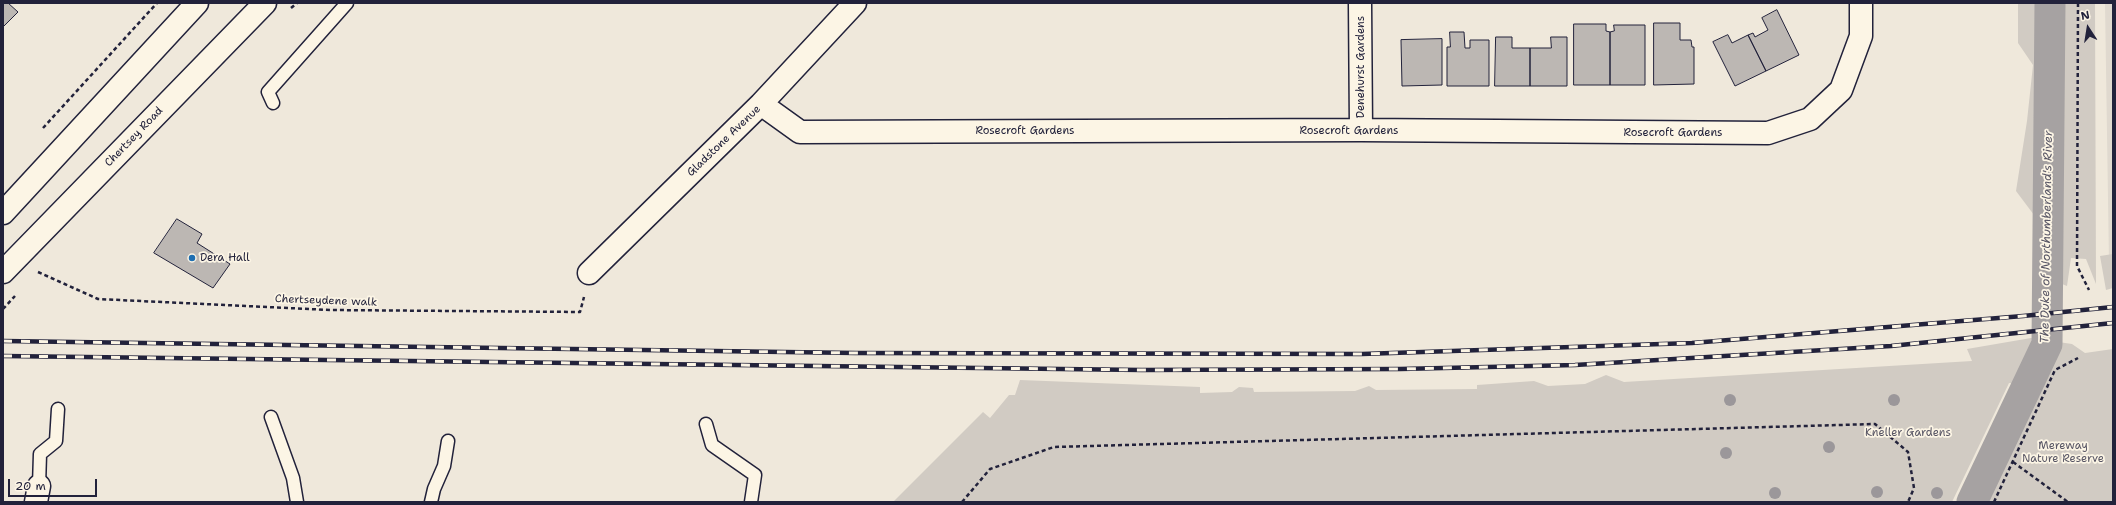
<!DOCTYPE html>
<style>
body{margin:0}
#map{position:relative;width:2116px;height:505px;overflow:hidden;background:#efe8db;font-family:"Shantell Sans",sans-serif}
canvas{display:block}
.frame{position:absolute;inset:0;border:4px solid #22223b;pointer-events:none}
.north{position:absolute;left:2068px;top:8px;width:40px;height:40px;-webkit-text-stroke:3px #fcf5e5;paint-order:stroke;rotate:348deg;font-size:11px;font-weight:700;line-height:16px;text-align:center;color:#22223b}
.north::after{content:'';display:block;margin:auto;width:14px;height:18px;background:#22223b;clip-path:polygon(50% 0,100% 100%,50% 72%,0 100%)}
.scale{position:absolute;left:8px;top:479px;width:89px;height:18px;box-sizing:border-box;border:2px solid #22223b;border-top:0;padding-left:5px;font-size:12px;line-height:14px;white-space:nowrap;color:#22223b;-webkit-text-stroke:3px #fcf5e5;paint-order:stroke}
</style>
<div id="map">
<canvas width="2116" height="505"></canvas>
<div class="frame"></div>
<div class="north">N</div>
<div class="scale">20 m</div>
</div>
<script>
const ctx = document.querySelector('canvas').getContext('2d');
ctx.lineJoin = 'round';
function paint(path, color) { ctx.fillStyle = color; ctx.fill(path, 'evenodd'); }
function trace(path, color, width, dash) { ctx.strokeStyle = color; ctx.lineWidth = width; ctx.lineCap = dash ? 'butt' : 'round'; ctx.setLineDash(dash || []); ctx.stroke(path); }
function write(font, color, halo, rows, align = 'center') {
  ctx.font = font + ' "Shantell Sans",sans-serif'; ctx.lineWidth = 3.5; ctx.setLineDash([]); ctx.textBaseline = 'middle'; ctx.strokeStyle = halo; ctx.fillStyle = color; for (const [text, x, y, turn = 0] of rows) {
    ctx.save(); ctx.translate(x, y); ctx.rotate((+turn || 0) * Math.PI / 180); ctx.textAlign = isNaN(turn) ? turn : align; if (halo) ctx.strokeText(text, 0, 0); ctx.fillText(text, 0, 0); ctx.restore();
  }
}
const built = new Path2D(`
 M2105 3H2113V263H2109Z`);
const green = new Path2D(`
 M2018 3H2095L2096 284 2086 259 2071 258 2067 286 2037 274V219L2016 191 2027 121 2033 65 2018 43Z
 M2113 254V288L2106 290 2100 256Z
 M2031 338 2072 344 2085 353 2113 349V502H1984L1995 479 1980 456 1987 442 2018 432 2041 387 2009 383 1952 502H893L983 412 990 418 1009 395H1015L1020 380 1200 387V393L1232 392 1239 387 1253 388 1254 392 1355 391 1369 386 1376 390 1477 389V385L1534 381 1548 386 1585 384 1606 375 1624 382 1972 361 1967 349Z`);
const canal = new Path2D(`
 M1972 502 2047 344 2050 3`);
const building = new Path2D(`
 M3 3H8L18 12 3 27Z
 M1777 10 1799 55 1766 71 1748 35 1753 33 1755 37 1768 30 1762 18Z
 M1654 23H1680V40H1691L1692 47H1694V84L1654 85Z
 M1574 24H1606V31L1610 32V85H1574Z
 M1614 25H1645V85H1610V32L1614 31Z
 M1450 32H1464L1465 48H1470V40H1489V86H1447V47H1450Z
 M1728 35 1732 43 1748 35 1766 71 1735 86 1713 42Z
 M1496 37H1512V48H1530V86H1495Z
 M1551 37H1567V86H1530V48H1551Z
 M1442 39V85L1402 86 1401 40Z
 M177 219 202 234 197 243 230 264 213 288 154 253Z`);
const path = new Path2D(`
 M2078 3 2077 266 2089 290
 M291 8 297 3
 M43 128 157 3
 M38 272 98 299 330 310 580 312 584 297
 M3 309 15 296
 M2013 462 2068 502
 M962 502 990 469 1054 447 1875 424 1908 452 1914 488 1908 502
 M1994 502 2055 370 2078 358`);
const lane = new Path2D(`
 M273 103 268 92 347 3
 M271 417 293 478 297 502
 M706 424 712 445 755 475 751 502
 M39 486 40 454 56 441 58 409
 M431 502 434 489 444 466 448 441`);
const street = new Path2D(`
 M1360 3 1361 130
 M761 104 800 132 1361 130 1768 133 1810 119 1841 90 1861 36V3
 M589 273 761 104 855 3
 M36 502 39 486`);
const highway = new Path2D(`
 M3 213 197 3
 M3 272 265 3`);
const rail = new Path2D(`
 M3 341 856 353 1362 354 1692 343 2023 316 2113 307
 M3 356 1142 370 1400 369 1575 365 1891 346 2113 323`);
const trees = [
 [1730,400],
 [1894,400],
 [1829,447],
 [1726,453],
 [1877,492],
 [1775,493],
 [1937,493]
];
const markers = [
 [192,258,4,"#1f6fb2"]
];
const streetNames = [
 ["Denehurst Gardens",1361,67,-90],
 ["Rosecroft Gardens",1025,131],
 ["Rosecroft Gardens",1349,131],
 ["Rosecroft Gardens",1673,133],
 ["Chertsey Road",134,137,-46],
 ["Gladstone Avenue",724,141,-44],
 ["Chertseydene walk",326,301,2]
];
const poiNames = [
 ["Dera Hall",200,258]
];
const parkNames = [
 ["Kneller Gardens",1908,433],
 ["Mereway",2063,446],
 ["Nature Reserve",2063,459]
];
const waterNames = [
 ["The Duke of Northumberland's River",2047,237,-89]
];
paint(built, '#e0d9cf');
paint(green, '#d1cbc3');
trace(canal, '#a6a2a2', 31);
paint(building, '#bcb7b3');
trace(building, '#22223b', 1);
trace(lane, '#22223b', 15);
trace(street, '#22223b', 25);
trace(highway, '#22223b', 25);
trace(path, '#22223b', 2.5, [4, 3]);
trace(lane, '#fcf5e5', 12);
trace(street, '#fcf5e5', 22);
trace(highway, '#fcf5e5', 22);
trace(rail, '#22223b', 4.5);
trace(rail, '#fcf5e5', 3, [9]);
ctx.fillStyle = '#9b979a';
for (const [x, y] of trees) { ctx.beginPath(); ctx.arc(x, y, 6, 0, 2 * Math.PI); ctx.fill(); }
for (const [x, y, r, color] of markers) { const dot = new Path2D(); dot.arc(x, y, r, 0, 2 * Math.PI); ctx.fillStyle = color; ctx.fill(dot); trace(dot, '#fcf5e5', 1.5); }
write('11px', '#22223b', '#fcf5e5', streetNames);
write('11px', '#22223b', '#fcf5e5', poiNames, 'left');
write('11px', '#575564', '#fcf5e5', parkNames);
write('italic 12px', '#575564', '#fcf5e5', waterNames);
</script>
